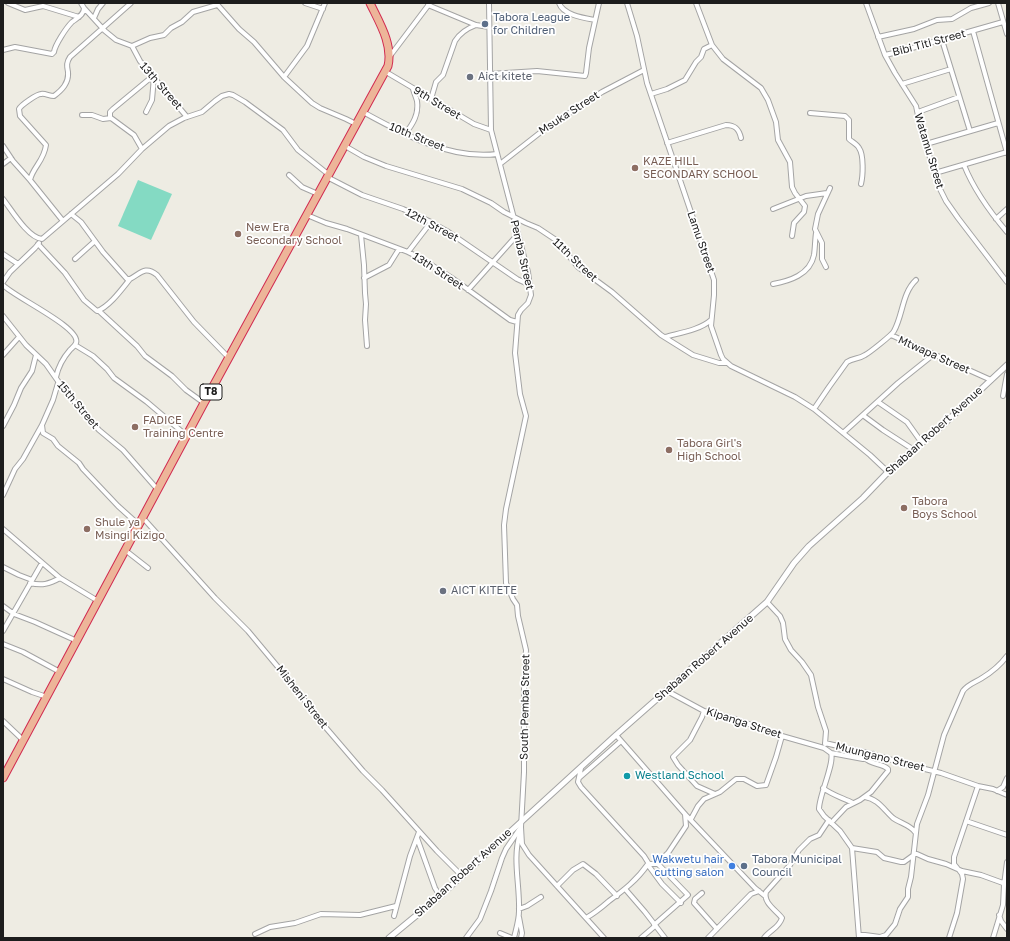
<!DOCTYPE html>
<style>
body{margin:0}
#map{position:relative;width:1010px;height:941px;overflow:hidden;background:#eeece3;font-family:"Golos Text",sans-serif}
canvas{display:block}
.frame{position:absolute;inset:0;border:4px solid #1d1d1d;pointer-events:none}
</style>
<div id="map">
<canvas width="1010" height="941"></canvas>
<div class="frame"></div>
</div>
<script>
const ctx = document.querySelector('canvas').getContext('2d');
ctx.lineJoin = 'round';
function paint(path, color) { ctx.fillStyle = color; ctx.fill(path, 'evenodd'); }
function trace(path, color, width, dash) { ctx.strokeStyle = color; ctx.lineWidth = width; ctx.lineCap = dash ? 'butt' : 'round'; ctx.setLineDash(dash || []); ctx.stroke(path); }
function write(font, color, halo, rows, align = 'center') {
  ctx.font = font + ' "Golos Text",sans-serif'; ctx.lineWidth = 3.5; ctx.setLineDash([]); ctx.textBaseline = 'middle'; ctx.strokeStyle = halo; ctx.fillStyle = color; for (const [text, x, y, turn = 0] of rows) {
    ctx.save(); ctx.translate(x, y); ctx.rotate((+turn || 0) * Math.PI / 180); ctx.textAlign = isNaN(turn) ? turn : align; if (halo) ctx.strokeText(text, 0, 0); ctx.fillText(text, 0, 0); ctx.restore();
  }
}
const pitch = new Path2D(`
 M138 180 172 194 151 240 118 226Z`);
const minor = new Path2D(`
 M8 3 25 10 43 6 79 17
 M216 3 239 29 254 42 284 77 312 103 320 108 346 119 356 124
 M305 3 323 9
 M489 3 491 130 528 272 531 295 528 303 521 310 518 315 515 353 520 394 526 416 506 509 504 525 506 583 513 599 517 605 518 616 526 650 524 689V772L521 827 522 844 529 855 604 938
 M559 3C563 15 584 18 595 20
 M627 3 637 36 647 83 714 280V295L711 326 721 355 723 359 731 366 795 397 814 409 870 455 888 472
 M696 3 712 45 723 59 761 88 768 100 776 122 778 140 790 162 792 187 795 193 805 206 804 212 794 223 792 236
 M866 3 885 55 898 52 1003 22
 M998 3 1007 34
 M428 5 476 25 489 27
 M84 8 105 31 116 40 132 46 140 61 187 117
 M94 18 98 9 103 3
 M973 31 1007 153
 M878 37 914 29 937 20 952 19 971 8 989 3
 M942 40 970 131
 M132 46 150 38 164 35 171 28 182 22 193 12 217 5
 M3 50 15 47 52 54 54 52C55 45 66 28 72 22 77 18 84 15 84 8L81 3
 M885 55 895 73 916 106 921 130 935 173 940 189 946 201 958 218 1007 282
 M390 56 430 3
 M386 72 474 124 491 130
 M490 74 537 71 585 76 586 73 589 48 599 3
 M284 77 307 46 325 3
 M902 84 951 69
 M651 94 667 89 685 80 696 62 701 57 704 49 712 45
 M431 99 436 82 443 75 455 41C460 33 468 28 476 25
 M146 112 152 100 154 77
 M363 112C403 134 450 160 497 154
 M918 112 959 97
 M810 113 845 116 849 120V139C852 142 857 144 859 148 864 155 863 176 861 184
 M82 115H92L103 119 111 118 134 135 142 149
 M110 117V112L113 109 148 80 154 78
 M405 134C413 124 419 114 417 101 416 97 414 93 413 89
 M667 143 726 125C735 125 739 129 741 138
 M926 144 998 123
 M3 146 13 161 30 180
 M345 146 364 157 386 166 462 189 491 203 504 212 526 223 538 228 556 240 578 267 612 292 661 335 693 355 719 363H727
 M3 164 11 158
 M500 164 546 128 602 92 644 70
 M964 165C974 190 990 212 1007 232
 M935 173 1007 152
 M289 175 302 187 318 194
 M327 177 362 195 403 209 431 222 447 231 517 279 530 285
 M3 199C11 209 28 238 42 239L118 174 142 149 169 126 184 118 202 112 215 101 222 96 229 94 233 95 245 102 283 130 298 150 328 174
 M773 209 806 196 827 193
 M71 214 81 222 103 252 127 279H130C140 274 145 265 157 275L194 322 229 358
 M307 215 326 223 347 229 408 252 422 259 452 278 510 320 517 322
 M996 219 1007 209
 M63 221 30 180C33 167 44 161 46 145L20 116 19 109C21 105 37 94 41 94 45 93 49 96 54 96 62 90 69 83 68 72 67 66 66 63 70 57L131 3
 M361 235 364 265 365 293 366 304 365 320 367 346
 M38 244 65 273 84 300 97 311C109 307 122 289 130 279
 M408 252 431 222
 M3 254 18 264
 M75 259 95 241
 M826 267 822 259V243L815 229 818 214 830 188
 M364 278 389 265 399 249
 M3 282 10 272 35 248 39 243
 M773 284C789 281 810 275 814 255 815 248 815 240 816 233
 M3 285C14 297 82 328 76 343 75 346 72 348 70 350 63 358 58 368 56 377
 M468 290 518 234
 M99 311 137 346 145 356 172 376 186 390 204 403
 M3 316 26 345 46 364 65 391 99 430 123 450 158 490
 M891 335 991 380
 M665 337C679 333 700 330 711 320
 M75 345 93 356 107 369 114 378 147 402 187 436
 M3 355 19 337
 M1003 396 1007 374
 M878 402 907 422 922 443
 M814 409 829 387 847 362C853 358 859 359 865 355 869 353 892 335 894 331 903 315 902 293 916 280
 M864 416 883 430 914 450
 M42 425 43 433 53 439 58 446 79 463 83 469 118 506 139 525
 M3 426 14 405 21 388 32 371 36 355
 M843 433 898 383 933 355
 M3 495 15 469 23 459 42 425 53 400 58 383
 M143 518 215 598 248 631 293 685 321 722 363 771 382 790 437 851 462 876
 M3 529 60 578 98 601
 M125 550 148 568
 M3 567 19 575 32 580
 M30 583C42 586 49 584 60 578
 M767 602 780 616 783 623 785 639 791 650 802 662 811 675 818 707 826 731 825 744
 M3 606 14 614 35 622 77 641
 M3 631 42 563
 M3 644 23 652 60 672
 M3 679 32 692 47 697
 M667 691 704 711 735 719 782 736 824 748 831 753C835 763 819 795 819 809L824 816 840 831 852 848 859 938
 M704 711 702 717 690 740 673 757 678 765 697 786 715 794
 M3 721 23 740
 M616 735 685 814 755 888 765 896
 M825 743 868 753 913 766 941 773 978 786 993 789 1007 795
 M831 753 863 759 873 754
 M581 768 578 782 581 787 644 856 649 864
 M579 778 621 741
 M823 788C832 795 843 798 853 803
 M997 791 1003 787 1007 778
 M865 797C878 799 884 810 893 818 900 823 910 825 915 832
 M691 819 698 806 704 799 720 792 736 779H744L757 786 766 785 776 757 782 736
 M966 821 1007 835
 M831 823 846 807 860 800 871 792 888 771V769C882 763 871 765 865 758
 M417 838 435 888 440 896
 M852 848 877 852 884 858 901 862H904L915 854H917L928 859 946 864 962 871 981 875 1003 883 1004 885 1003 905 993 938
 M648 865 662 884 681 903
 M958 869 954 864V857L978 786
 M1004 885 1007 862
 M557 886 573 870 583 864 596 874 617 896
 M626 890 645 912 665 938
 M702 893 695 899 694 903 717 929
 M519 909 527 906 541 897
 M999 915 1001 921 1007 929
 M394 916 410 856 419 832
 M519 917 522 933 521 938
 M586 918C595 913 601 908 609 901 624 890 637 880 648 864H656L668 853 686 826 685 814
 M654 925 688 895 657 863
 M500 933 512 938
 M255 934 270 927 295 923 321 914 360 915 396 906
 M859 935H865L880 937 886 935 895 924 900 909 908 897V889L911 877 917 824 928 795 944 735 963 691C968 684 976 682 982 678 992 672 1001 664 1007 656
 M466 938 480 919 491 891 502 858 506 849 521 827
 M514 938C516 929 519 920 519 911 520 885 512 858 520 834
 M641 938 655 926
 M708 938 751 894 759 891
 M764 938C770 930 779 928 782 918 776 910 763 903 766 892L790 865 799 850 810 839 819 835 829 820
 M949 938 957 913 963 879 962 874 959 870`);
const tertiary = new Path2D(`
 M389 938 440 896 616 735 767 602 794 563 809 546 863 498 888 472 945 423 1007 365`);
const trunk = new Path2D(`
 M3 778 204 403 388 66C393 44 379 22 370 3`);
const markers = [
 [485,24,4,"#5c6f8a"],
 [470,77,4,"#6b7280"],
 [635,168,4,"#8d6e63"],
 [238,234,4,"#8d6e63"],
 [135,427,4,"#8d6e63"],
 [669,450,4,"#8d6e63"],
 [904,508,4,"#8d6e63"],
 [87,529,4,"#8d6e63"],
 [443,591,4,"#6b7280"],
 [627,776,4,"#0f9aa8"],
 [732,866,4,"#3f7fe0"],
 [744,866,4,"#5c6f8a"]
];
const shields = [
 [211,392,22]
];
const shieldNames = [
 ["T8",211,392]
];
const serviceNames = [
 ["Tabora League",493,18],
 ["for Children",493,31],
 ["Tabora Municipal",752,860],
 ["Council",752,873]
];
const streetNames = [
 ["Bibi Titi Street",929,43,-15],
 ["13th Street",161,86,49],
 ["9th Street",437,103,31],
 ["Msuka Street",569,113,-33],
 ["10th Street",417,137,22],
 ["Watamu Street",929,151,73],
 ["12th Street",432,225,28],
 ["Lamu Street",701,242,71],
 ["Pemba Street",522,255,77],
 ["11th Street",575,260,44],
 ["13th Street",438,271,33],
 ["Mtwapa Street",934,355,24],
 ["15th Street",78,405,50],
 ["Shabaan Robert Avenue",934,431,-42],
 ["Shabaan Robert Avenue",704,658,-41],
 ["Misheni Street",302,697,52],
 ["South Pemba Street",525,707,-89],
 ["Kipanga Street",744,723,18],
 ["Muungano Street",880,757,14],
 ["Shabaan Robert Avenue",463,873,-42]
];
const worshipNames = [
 ["Aict kitete",478,77],
 ["AICT KITETE",451,591]
];
const educationNames = [
 ["KAZE HILL",643,162],
 ["SECONDARY SCHOOL",643,175],
 ["New Era",246,228],
 ["Secondary School",246,241],
 ["FADICE",143,421],
 ["Training Centre",143,434],
 ["Tabora Girl's",677,444],
 ["High School",677,457],
 ["Tabora",912,502],
 ["Boys School",912,515],
 ["Shule ya",95,523],
 ["Msingi Kizigo",95,536]
];
const cultureNames = [
 ["Westland School",635,776]
];
const shopNames = [
 ["Wakwetu hair",724,860],
 ["cutting salon",724,873]
];
paint(pitch, '#84dac3');
trace(minor, '#a4a4a4', 6);
trace(tertiary, '#a4a4a4', 7);
trace(trunk, '#d12b50', 9);
trace(minor, '#fff', 4);
trace(tertiary, '#fff', 5);
trace(trunk, '#edb599', 7);
for (const [x, y, r, color] of markers) { const dot = new Path2D(); dot.arc(x, y, r, 0, 2 * Math.PI); ctx.fillStyle = color; ctx.fill(dot); trace(dot, '#fff', 1.5); }
for (const [x, y, w] of shields) { const box = new Path2D(); box.roundRect(x - w / 2, y - 8, w, 16, 3); ctx.fillStyle = '#fff'; ctx.fill(box); trace(box, '#1d1d1d', 1); }
write('bold 10px', '#1d1d1d', null, shieldNames);
write('11px', '#4e5e75', '#fff', serviceNames, 'left');
write('11px', '#1d1d1d', '#fff', streetNames);
write('11px', '#5b616d', '#fff', worshipNames, 'left');
write('11px', '#785e54', '#fff', educationNames, 'left');
write('11px', '#0d838f', '#fff', cultureNames, 'left');
write('11px', '#366cbe', '#fff', shopNames, 'right');
</script>
